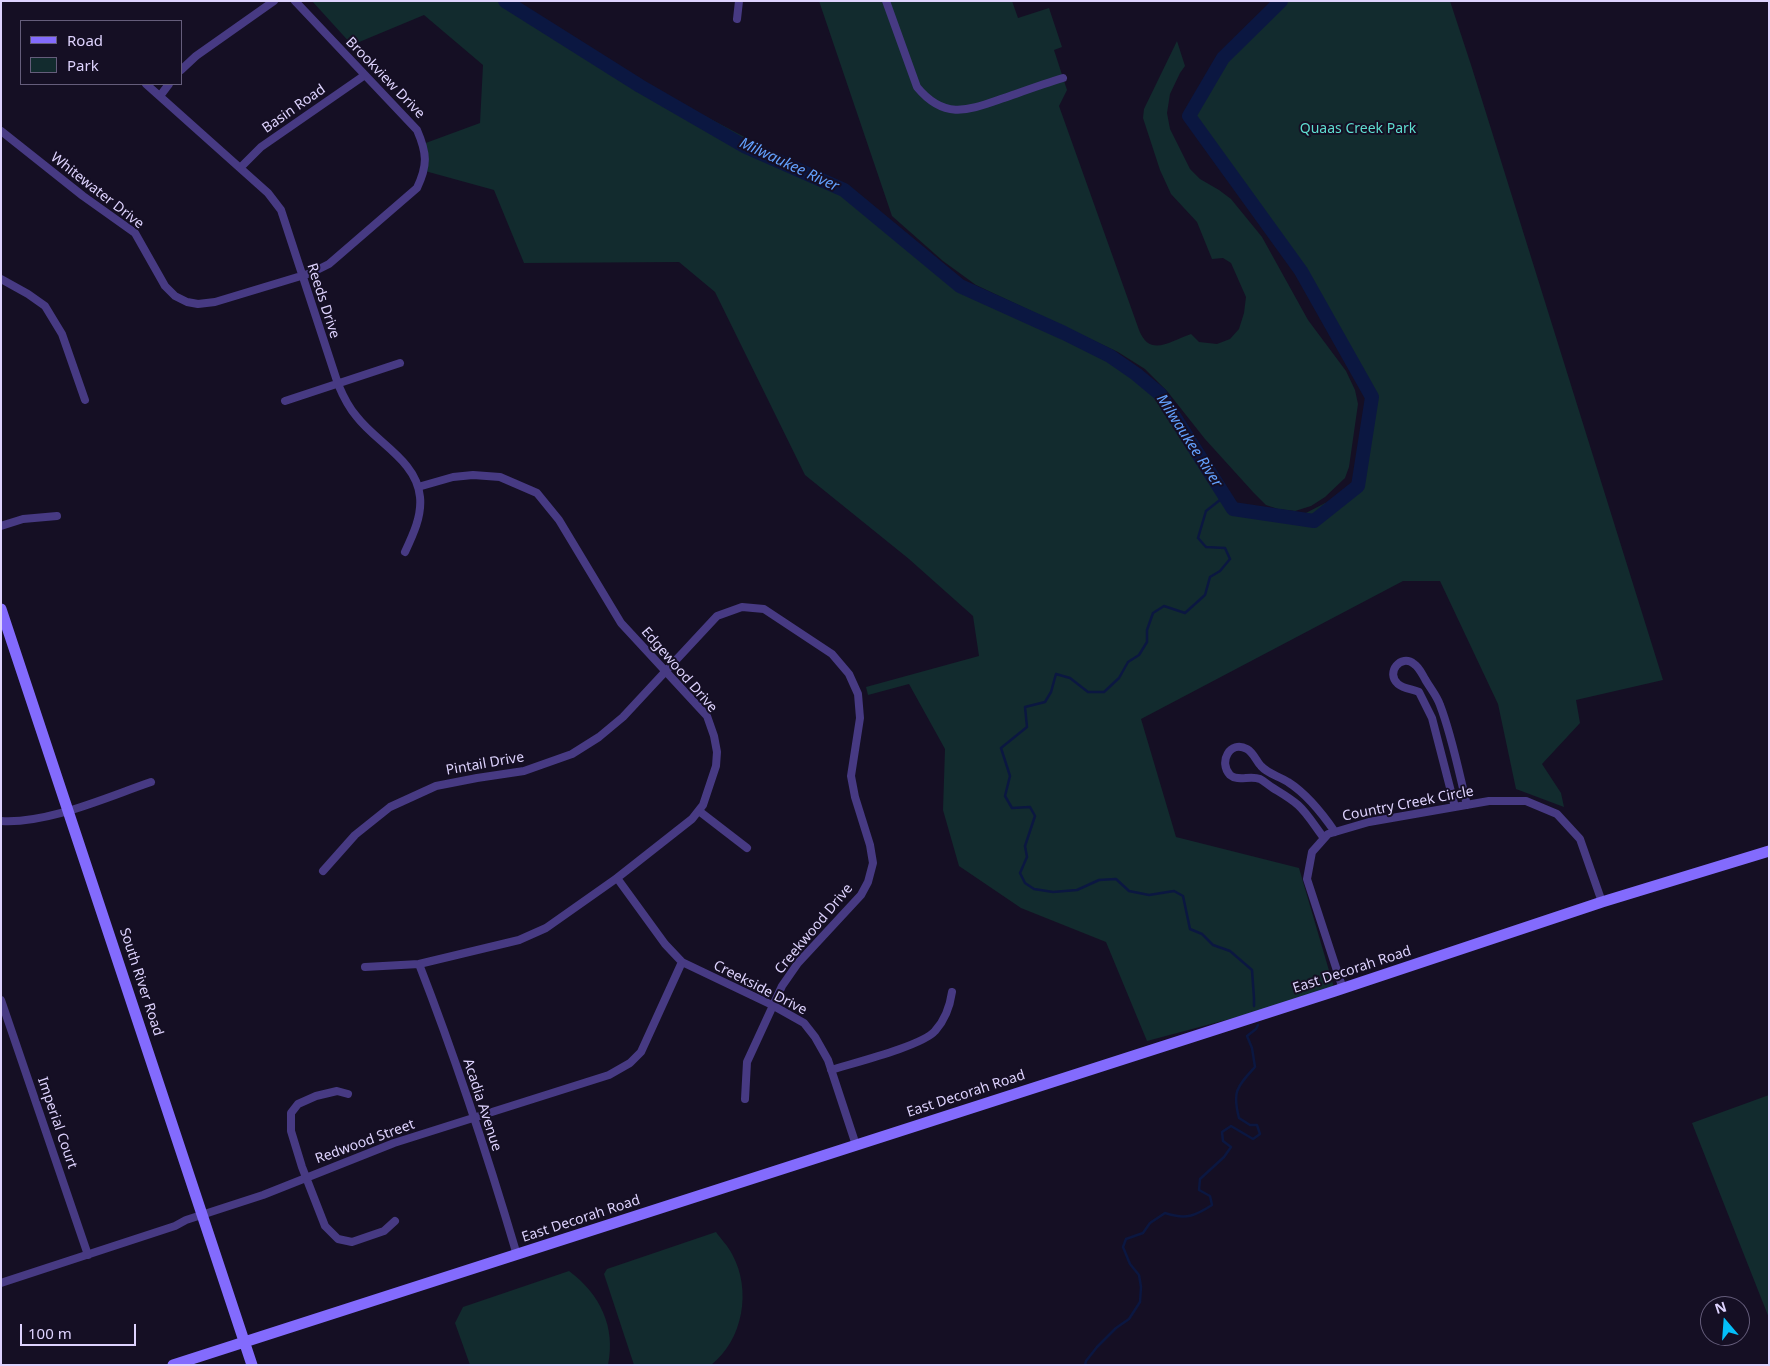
<!DOCTYPE html>
<style>
body{margin:0}
#map{position:relative;width:1770px;height:1366px;overflow:hidden;background:#150f24;font-family:"Noto Sans",sans-serif}
canvas{display:block}
.frame{position:absolute;inset:0;border:2px solid #ded3fe;pointer-events:none}
.legend{position:absolute;left:20px;top:20px;width:162px;height:65px;box-sizing:border-box;background:#150f24;border:1px solid #655d7b;margin:0;padding:6px 9px;list-style:none;font-size:15px;color:#ded3fe}
.legend li{display:flex;align-items:center;gap:10px;height:25px}
.legend b{width:25px;border:1px solid #655d7b}
.north{position:absolute;left:1700px;top:1296px;width:50px;height:50px;box-sizing:border-box;background:#150f24;border:1px solid #655d7b;border-radius:50%;rotate:342deg;font-size:14px;font-weight:700;line-height:20px;text-align:center;color:#ded3fe}
.north::after{content:'';display:block;margin:auto;width:18px;height:22px;background:#04bff9;clip-path:polygon(50% 0,100% 100%,50% 72%,0 100%)}
.scale{position:absolute;left:20px;top:1324px;width:116px;height:22px;box-sizing:border-box;border:2px solid #ded3fe;border-top:0;padding-left:6px;font-size:15px;line-height:18px;white-space:nowrap;color:#ded3fe;-webkit-text-stroke:4px #150f24;paint-order:stroke}
</style>
<div id="map">
<canvas width="1770" height="1366"></canvas>
<div class="frame"></div>
<ul class="legend">
<li><b style="height:6px;background:#836bfd"></b>Road</li>
<li><b style="height:14px;background:#122b2e"></b>Park</li>
</ul>
<div class="north">N</div>
<div class="scale">100 m</div>
</div>
<script>
const ctx = document.querySelector('canvas').getContext('2d');
ctx.lineJoin = 'round';
function paint(path, color) { ctx.fillStyle = color; ctx.fill(path, 'evenodd'); }
function trace(path, color, width, dash) { ctx.strokeStyle = color; ctx.lineWidth = width; ctx.lineCap = dash ? 'butt' : 'round'; ctx.setLineDash(dash || []); ctx.stroke(path); }
function write(font, color, halo, rows, align = 'center') {
  ctx.font = font + ' "Noto Sans",sans-serif'; ctx.lineWidth = 4; ctx.setLineDash([]); ctx.textBaseline = 'middle'; ctx.strokeStyle = halo; ctx.fillStyle = color; for (const [text, x, y, turn = 0] of rows) {
    ctx.save(); ctx.translate(x, y); ctx.rotate((+turn || 0) * Math.PI / 180); ctx.textAlign = isNaN(turn) ? turn : align; if (halo) ctx.strokeText(text, 0, 0); ctx.fillText(text, 0, 0); ctx.restore();
  }
}
const green = new Path2D(`
 M312 1H508L581 50 844 190 960 286 1064 333 1110 356 1136 374 1160 394 1233 509 1302 515 1358 486 1372 397 1301 271 1189 116 1223 58 1281 1H1450L1472 68 1663 680 1576 700 1580 723 1542 764 1561 793 1564 807 1516 789 1498 704 1440 581H1403L1141 719 1176 837 1299 868 1335 991 1147 1041 1106 942 1021 908 959 866 943 810 945 749 909 684 868 695 866 687 979 656 973 616 909 559 805 475 715 292 679 262 524 263 494 190 425 171 423 144 480 123 483 65 424 15 352 45Z
 M819 1H1012L1018 18 1049 8 1062 47 1054 50 1067 90 1059 106 1139 330C1150 358 1170 341 1191 334L1199 342 1217 344 1230 339 1239 329 1244 313 1246 297 1231 263 1223 258 1212 259 1197 222 1171 194 1160 170 1143 118 1144 109 1177 41 1185 66 1180 73 1170 94 1167 113 1170 129 1190 169 1200 179 1219 190 1231 199 1262 237 1308 320 1346 371 1355 390 1358 404 1349 467 1345 478 1325 497 1311 506 1295 511 1278 509 1266 505 1253 492 1205 439 1167 391 1145 369 1118 352 976 285 943 261 892 216Z
 M1769 1095V1318L1692 1123Z
 M716 1232C721 1239 728 1246 732 1254 752 1290 743 1340 711 1365H634L604 1274 607 1269Z
 M569 1271C600 1294 616 1327 608 1365H470L455 1323 463 1307Z`);
const stream = new Path2D(`
 M1225 496 1206 511 1198 538 1206 547 1225 548 1230 559 1220 571 1210 577 1205 595 1185 613 1164 606 1153 613 1147 630V642L1139 655 1128 662 1119 678 1104 692H1088L1070 678 1056 674 1051 692 1045 702 1025 707 1027 727 1001 748 1010 776 1005 796 1012 808 1030 807 1035 816 1025 846 1027 857 1020 873 1025 883 1034 889 1053 892 1077 890 1099 880 1116 879 1129 891 1149 895 1174 891 1183 896 1190 929 1202 934 1213 945 1230 951 1252 970 1254 998V1006
 M1085 1365 1086 1361 1097 1347 1116 1328 1129 1319 1140 1302 1141 1287 1139 1275 1130 1264 1123 1247 1126 1239 1143 1233 1150 1223 1165 1213C1186 1220 1195 1216 1212 1205L1210 1196 1199 1190 1200 1179 1224 1157 1231 1147 1223 1141 1222 1132 1231 1126 1253 1139 1260 1134 1257 1125H1250L1239 1118C1232 1091 1237 1087 1255 1067L1252 1048 1247 1036 1256 1029 1258 1025`);
const river = new Path2D(`
 M505 1 640 86 744 146 844 190 960 286 1064 333 1110 356 1136 374 1160 394 1233 509 1314 521 1358 486 1372 397 1301 271 1189 116 1223 58 1281 1`);
const street = new Path2D(`
 M886 1 917 87C945 121 969 110 1004 98 1024 91 1043 84 1063 78
 M737 19 739 1
 M181 70 196 56 274 1
 M146 84 268 193 281 210 338 384C343 396 348 407 357 417 377 443 417 461 420 497 422 516 413 535 405 552
 M160 96 169 84
 M1 131 83 196 135 233 165 286 175 296 187 302 198 304 215 302 311 273 329 264 417 188C428 165 427 153 417 130L295 1
 M240 168 261 147 365 75
 M1 279 28 294 45 306 62 334 85 400
 M285 401 400 363
 M1 526 23 519 57 516
 M1455 807 1432 718 1419 692C1412 689 1404 689 1398 684 1385 673 1401 653 1414 664 1419 667 1422 674 1425 679 1430 688 1437 696 1440 705 1452 736 1459 773 1467 805
 M699 811 747 848
 M1 821C48 824 107 797 151 782
 M1324 838C1316 828 1308 814 1298 805 1290 798 1281 793 1273 788 1268 785 1264 781 1260 779 1250 775 1238 782 1230 775 1218 762 1230 740 1247 749 1254 753 1256 761 1261 766 1268 774 1279 776 1288 782 1307 794 1322 813 1335 832
 M323 871 355 835 390 807 436 786 477 778 524 771 572 754 599 737 623 717 717 616 742 607 764 609 832 654 849 674 858 694 860 718 851 776 855 797 870 845 873 863 868 882 861 895 798 963 782 986 747 1062 745 1099
 M617 878 665 944 682 962 772 1005 804 1023 815 1037 828 1060 856 1145
 M419 964C456 1059 488 1157 517 1255
 M365 967 419 964 519 940 546 928 617 878 692 819 703 805 716 766 717 752 714 736 707 716 621 623 559 520 537 493 500 477 473 475 453 477 418 487
 M1343 989 1307 879 1312 852 1328 834 1369 822 1489 801H1526L1557 814 1580 839 1602 902
 M1 1000 88 1255
 M831 1070C853 1063 922 1046 935 1031 945 1020 950 1006 952 992
 M348 1094 337 1091 316 1096 298 1104 291 1113V1131L302 1167 325 1226 338 1239 352 1242 384 1231 395 1221
 M1 1283 175 1226 186 1220 263 1195 394 1143 609 1075 630 1063 641 1052 682 962`);
const secondary = new Path2D(`
 M1 609 252 1365
 M173 1365 1335 991 1602 902 1769 851`);
const streetNames = [
 ["Brookview Drive",385,78,46],
 ["Basin Road",294,109,-35],
 ["Whitewater Drive",97,191,38],
 ["Reeds Drive",323,301,72],
 ["Edgewood Drive",679,670,49],
 ["Pintail Drive",485,764,-10],
 ["Country Creek Circle",1408,804,-11],
 ["Creekwood Drive",814,929,-50],
 ["East Decorah Road",1352,970,-18],
 ["South River Road",141,982,72],
 ["Creekside Drive",760,988,27],
 ["East Decorah Road",966,1094,-18],
 ["Acadia Avenue",482,1105,72],
 ["Imperial Court",57,1123,71],
 ["Redwood Street",365,1142,-20],
 ["East Decorah Road",581,1219,-18]
];
const parkNames = [
 ["Quaas Creek Park",1358,129]
];
const waterNames = [
 ["Milwaukee River",789,165,25],
 ["Milwaukee River",1189,441,57]
];
paint(green, '#122b2e');
trace(stream, '#0b1741', 2.5);
trace(river, '#0b1741', 14);
trace(street, '#473a83', 8);
trace(secondary, '#836bfd', 11);
write('14px', '#ded3fe', '#150f24', streetNames);
write('14px', '#5fded0', '#150f24', parkNames);
write('italic 15px', '#62a0fd', '#150f24', waterNames);
</script>
